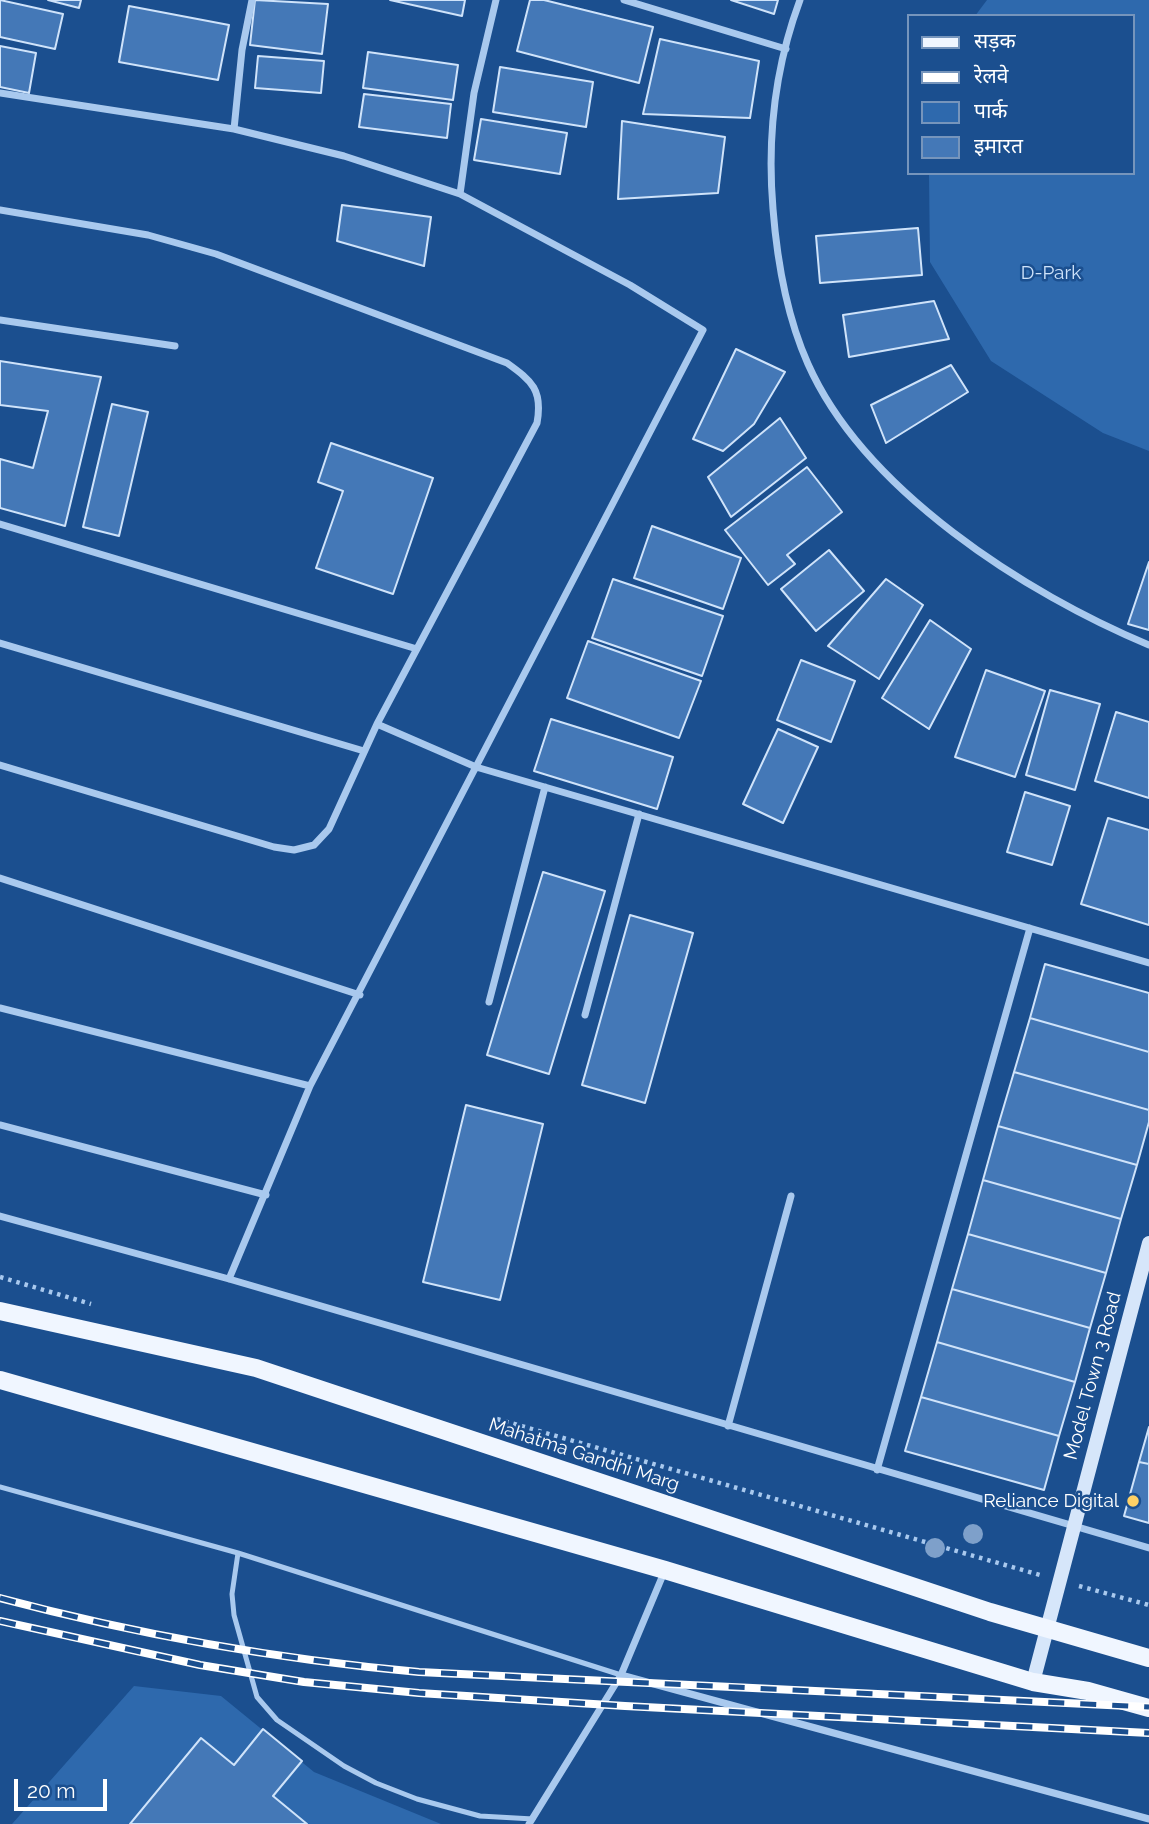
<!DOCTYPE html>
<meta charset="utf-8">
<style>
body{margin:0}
#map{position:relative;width:1149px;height:1824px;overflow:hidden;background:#1b4f8f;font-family:Raleway,"Noto Sans Devanagari",sans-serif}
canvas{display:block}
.legend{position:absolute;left:907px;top:14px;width:228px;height:161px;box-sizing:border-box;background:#1b4f8f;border:2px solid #7695bc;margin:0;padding:9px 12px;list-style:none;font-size:21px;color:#fff}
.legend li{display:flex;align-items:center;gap:14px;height:35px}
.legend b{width:35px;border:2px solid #7695bc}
.scale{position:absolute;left:14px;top:1779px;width:93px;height:32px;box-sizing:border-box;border:4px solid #fff;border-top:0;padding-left:9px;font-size:21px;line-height:24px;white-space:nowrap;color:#fff;-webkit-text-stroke:5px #1b4f8f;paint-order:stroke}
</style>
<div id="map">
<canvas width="1149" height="1824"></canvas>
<ul class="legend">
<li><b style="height:9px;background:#f0f6ff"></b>सड़क</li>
<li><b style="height:9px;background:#fff"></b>रेलवे</li>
<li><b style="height:19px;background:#2e69ad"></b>पार्क</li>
<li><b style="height:19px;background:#4478b7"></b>इमारत</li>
</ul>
<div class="scale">20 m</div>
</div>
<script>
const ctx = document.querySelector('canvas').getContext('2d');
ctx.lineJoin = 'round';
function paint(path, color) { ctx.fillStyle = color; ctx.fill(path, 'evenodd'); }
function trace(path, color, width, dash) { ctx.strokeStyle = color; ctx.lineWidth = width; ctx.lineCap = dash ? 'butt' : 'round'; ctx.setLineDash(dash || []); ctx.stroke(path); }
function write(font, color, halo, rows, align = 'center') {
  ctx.font = font + ' Raleway,sans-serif'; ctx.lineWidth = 5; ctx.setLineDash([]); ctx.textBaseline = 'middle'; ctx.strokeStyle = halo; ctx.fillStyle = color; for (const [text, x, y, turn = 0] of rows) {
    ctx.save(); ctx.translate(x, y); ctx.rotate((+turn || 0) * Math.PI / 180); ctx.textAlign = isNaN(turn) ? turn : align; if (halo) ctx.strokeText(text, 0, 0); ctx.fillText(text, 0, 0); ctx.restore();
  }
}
const green = new Path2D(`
 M987 0H1149V451L1103 433 991 361 930 262 929 173H1133V16H975Z
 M134 1686 221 1696 314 1772 441 1824H12Z`);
const building = new Path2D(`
 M0 0 63 14 55 49 0 37Z
 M48 0H81L79 8Z
 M255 0 328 4 322 54 250 45Z
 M390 0H465L462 16Z
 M530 0H544L653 27 639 83 517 51Z
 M731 0H778L774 14Z
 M129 6 229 25 218 80 119 62Z
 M660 39 759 61 750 118 643 114Z
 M0 46 36 53 29 93 0 87Z
 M368 52 458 65 453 100 363 88Z
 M258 56 324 61 321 93 255 88Z
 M500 67 593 82 586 127 493 112Z
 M364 94 451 104 447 138 359 127Z
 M481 119 567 133 560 174 474 160Z
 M622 121 725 137 718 193 618 199Z
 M342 205 431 217 424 266 337 241Z
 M918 228 922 275 820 283 816 236Z
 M934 301 949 339 849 357 843 315Z
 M736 349 785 372 754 424 723 451 693 439Z
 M0 361 101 377 65 526 0 508V459L33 468 48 411 0 405Z
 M951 365 968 392 886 443 871 405Z
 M112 404 148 412 119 536 83 527Z
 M780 418 806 458 731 517 708 477Z
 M331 443 433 478 393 594 316 568 343 491 318 482Z
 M807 467 842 512 787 555 795 564 768 585 725 530Z
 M652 526 741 558 723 609 634 578Z
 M829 550 864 591 816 631 781 589Z
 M1149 562V630L1128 624Z
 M613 579 723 616 702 676 592 638Z
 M886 579 923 605 879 679 828 646Z
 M930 620 971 649 929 729 882 698Z
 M588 641 701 681 679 738 567 698Z
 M801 660 855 681 831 742 777 720Z
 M986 670 1045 691 1015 777 955 757Z
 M1050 690 1100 704 1075 790 1026 775Z
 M1116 712 1149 722V798L1095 781Z
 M551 719 673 757 657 809 534 771Z
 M778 729 818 747 783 823 743 804Z
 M1025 792 1070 806 1052 865 1007 852Z
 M1108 818 1149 830V925L1081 904Z
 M543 872 605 891 549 1074 487 1055Z
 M630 915 693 933 645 1103 582 1085Z
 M1045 964 1149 993V1052L1030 1018Z
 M1030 1018 1149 1052V1110L1014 1072Z
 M1014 1072 1149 1110V1122L1137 1165 998 1126Z
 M466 1105 543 1124 500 1300 423 1282Z
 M998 1126 1137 1165 1121 1219 983 1180Z
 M983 1180 1121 1219 1106 1273 968 1234Z
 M968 1234 1106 1273 1090 1328 952 1289Z
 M952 1289 1090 1328 1075 1382 937 1342Z
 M937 1342 1075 1382 1059 1436 921 1397Z
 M921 1397 1059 1436 1044 1490 905 1451Z
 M1149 1427V1464L1139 1462Z
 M1139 1462 1149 1464V1523L1124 1516Z
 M263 1729 302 1761 273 1796 307 1824H130L201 1738 234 1765Z`);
const path = new Path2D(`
 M0 1277 91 1304
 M497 1419 1040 1575
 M1079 1586 1149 1605`);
const lane = new Path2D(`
 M0 1487 238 1553 621 1675
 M238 1553 232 1594 234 1615 257 1697 277 1720 344 1766 376 1783 417 1799 480 1816 533 1819`);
const street = new Path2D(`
 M624 0 786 49
 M800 0C775 67 767 138 773 209 777 260 787 317 808 364 864 490 1026 594 1149 645
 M0 93 234 129 344 156 460 194 630 285 703 330 310 1086 229 1279
 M234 129 242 50 252 0
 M460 194 474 93 496 0
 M0 210 148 235 216 254 507 363C532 381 543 390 537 423L377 724 329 829 314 845 294 850 274 847 0 765
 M0 320 175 346
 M0 524 417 649
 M0 643 364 751
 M377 724 476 767 1149 963
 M0 878 360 995
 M489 1002 545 787
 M0 1008 310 1086
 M585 1015 639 814
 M0 1125 266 1195
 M0 1216 229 1279 1149 1548
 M728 1426 791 1196
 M877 1470 1030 928
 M621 1675 1149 1819
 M529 1824 621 1675 665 1570`);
const secondary = new Path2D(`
 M1033 1682 1149 1243`);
const primary = new Path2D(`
 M0 1311 256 1368 990 1612 1149 1658
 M0 1380 665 1570 1033 1682 1088 1691 1149 1708`);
const rail = new Path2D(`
 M0 1598C139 1635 277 1659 419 1672L1149 1707
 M0 1621 200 1665 304 1682 419 1693 625 1706 1149 1733`);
const trees = [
 [973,1534],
 [935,1548]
];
const markers = [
 [1133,1501,7,"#ffd166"]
];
const parkNames = [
 ["D-Park",1051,273]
];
const streetNames = [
 ["Model Town 3 Road",1093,1376,-75],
 ["Mahatma Gandhi Marg",584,1455,18]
];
const poiNames = [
 ["Reliance Digital",1119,1501]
];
paint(green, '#2e69ad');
paint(building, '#4478b7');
trace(building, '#cfe3fa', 2);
trace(path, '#a9c9ee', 4.5, [3.5, 5]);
trace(lane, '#a9c9ee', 5);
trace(street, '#a9c9ee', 7);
trace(secondary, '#d6e6fa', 14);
trace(primary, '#f0f6ff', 18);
trace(rail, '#fff', 8);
trace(rail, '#1b4f8f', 5, [16]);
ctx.fillStyle = '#7ea0ca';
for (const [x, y] of trees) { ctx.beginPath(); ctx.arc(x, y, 10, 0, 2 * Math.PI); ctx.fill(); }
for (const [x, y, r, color] of markers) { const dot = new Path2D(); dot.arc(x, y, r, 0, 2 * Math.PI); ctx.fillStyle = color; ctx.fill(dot); trace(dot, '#1b4f8f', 2.5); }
write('19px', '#cfe3fa', '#1b4f8f', parkNames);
write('19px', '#fff', '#1b4f8f', streetNames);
write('19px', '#fff', '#1b4f8f', poiNames, 'right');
</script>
